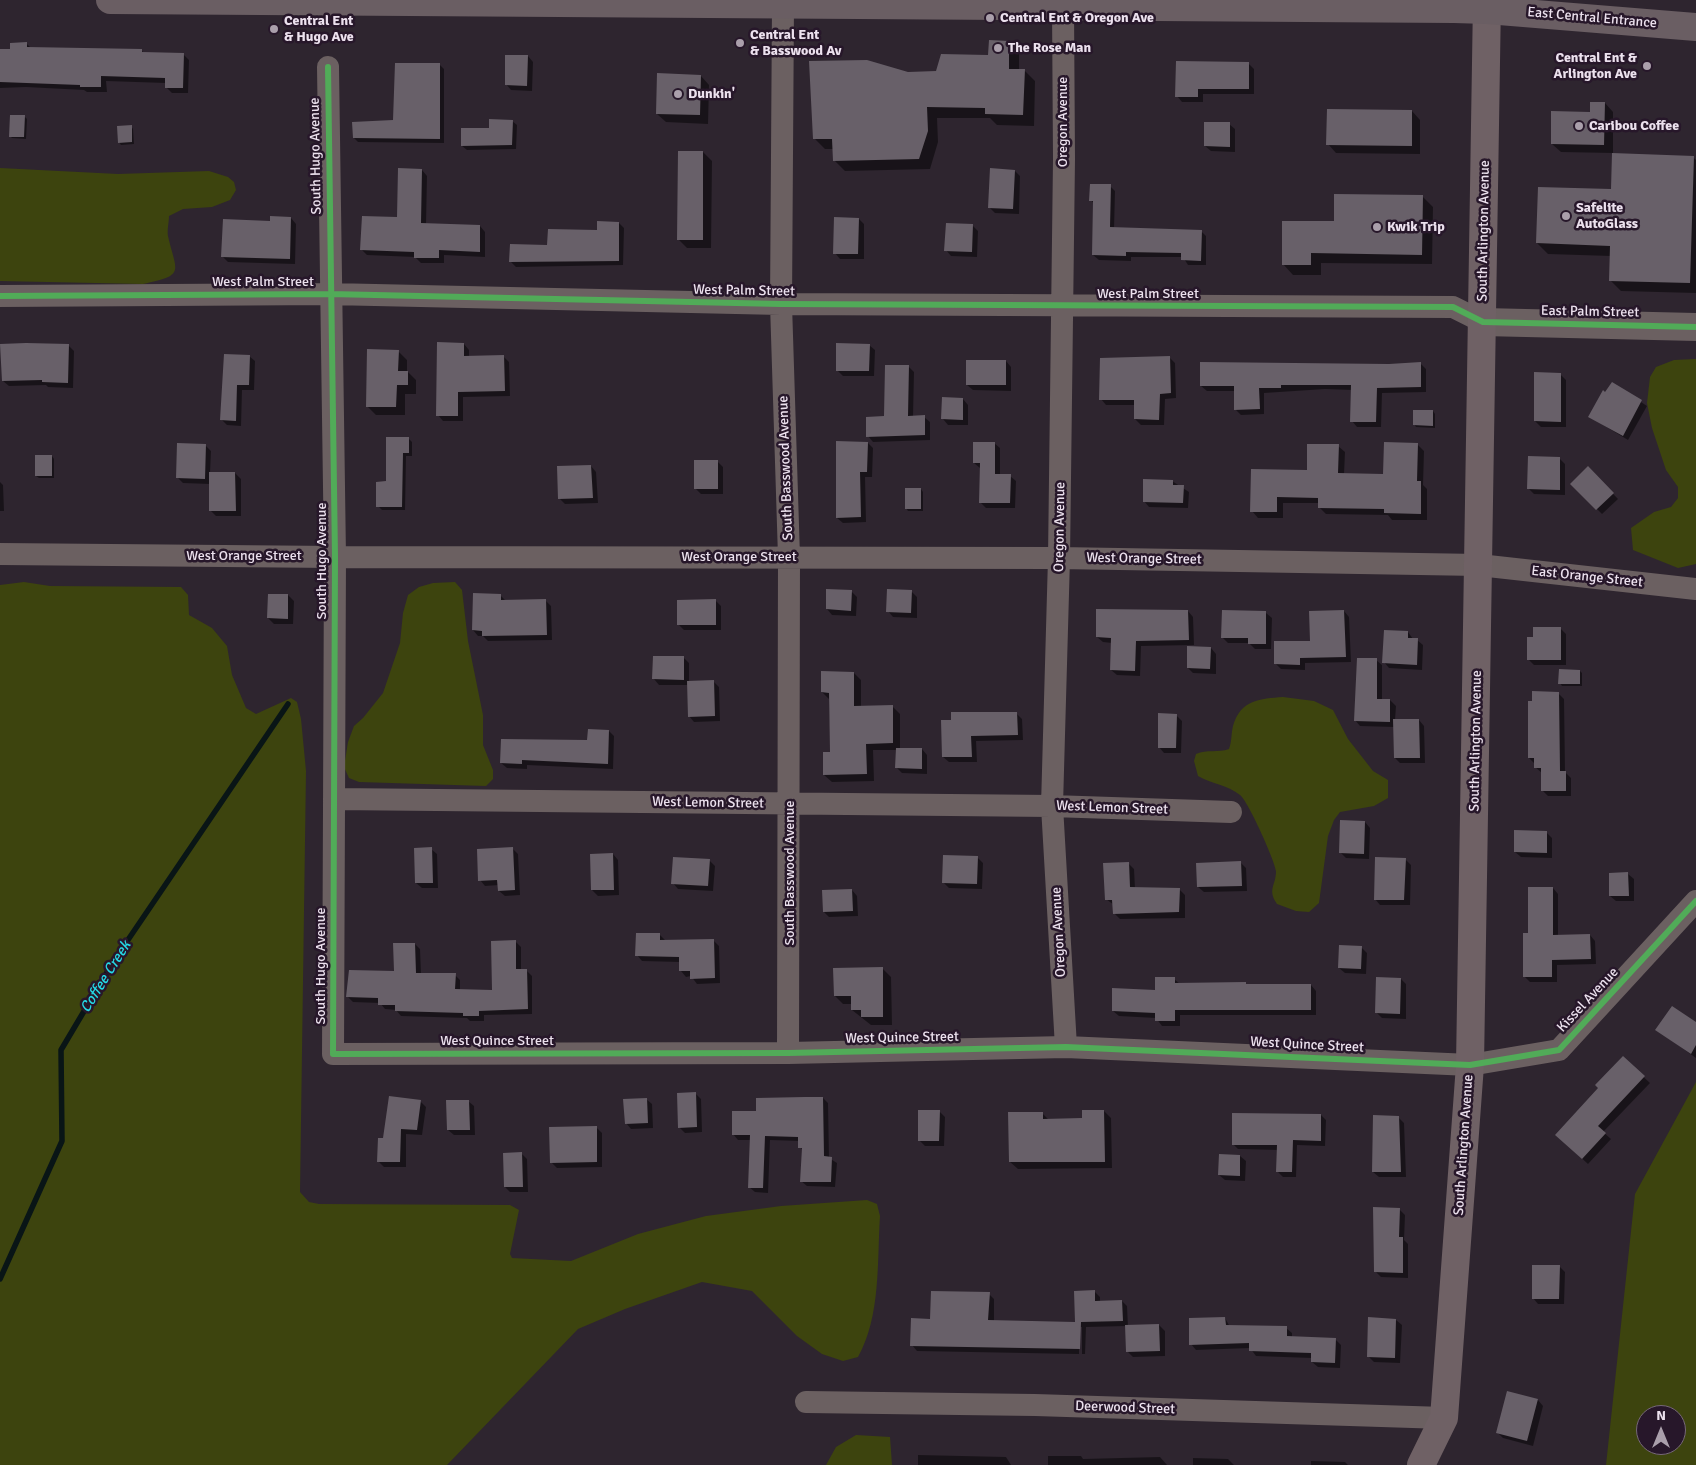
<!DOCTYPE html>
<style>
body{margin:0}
#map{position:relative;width:1696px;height:1465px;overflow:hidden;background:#2e252f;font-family:Signika,sans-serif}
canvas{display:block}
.north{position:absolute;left:1636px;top:1405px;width:50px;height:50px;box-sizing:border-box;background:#27172a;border:1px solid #766878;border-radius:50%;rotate:0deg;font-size:14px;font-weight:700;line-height:20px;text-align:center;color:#ece1ee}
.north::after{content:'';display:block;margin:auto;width:18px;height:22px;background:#aa9fab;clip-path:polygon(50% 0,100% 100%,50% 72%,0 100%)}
</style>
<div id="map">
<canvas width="1696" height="1465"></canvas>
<div class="north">N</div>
</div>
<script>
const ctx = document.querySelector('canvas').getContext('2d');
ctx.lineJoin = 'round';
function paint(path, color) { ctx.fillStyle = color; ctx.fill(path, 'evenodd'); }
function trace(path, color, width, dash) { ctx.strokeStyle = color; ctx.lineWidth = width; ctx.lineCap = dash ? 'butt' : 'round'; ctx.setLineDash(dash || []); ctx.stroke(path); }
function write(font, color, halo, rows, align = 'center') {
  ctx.font = font + ' Signika,sans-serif'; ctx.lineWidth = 5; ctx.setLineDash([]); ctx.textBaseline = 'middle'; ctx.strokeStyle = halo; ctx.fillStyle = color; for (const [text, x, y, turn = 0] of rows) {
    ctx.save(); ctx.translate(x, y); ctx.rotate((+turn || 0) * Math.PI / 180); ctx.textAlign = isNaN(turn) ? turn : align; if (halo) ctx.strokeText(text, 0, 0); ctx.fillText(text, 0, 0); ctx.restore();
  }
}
const green = new Path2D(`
 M0 168 118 174 209 171 228 177 234 182 236 190 230 200 212 207 183 209 169 216C169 222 167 230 168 236 176 272 187 275 143 284L0 281Z
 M1696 359V564L1678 568 1633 550 1631 528 1654 512 1671 507 1678 498V487L1666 470 1652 428 1647 403 1650 377 1656 367 1674 360Z
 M24 582 50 586 181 587 188 595 189 615 212 628 227 646 232 675 246 708 256 714 291 698 297 702 301 719 306 771 300 1192 309 1202 319 1204 510 1205 519 1210 510 1254 512 1258 571 1261 638 1234 706 1216 781 1206 867 1200 877 1204 880 1216C877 1262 881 1316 858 1357L843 1361 822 1354 797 1336 752 1291 702 1282 625 1309 578 1329 447 1465H0V585Z
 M455 582 462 590 468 641 483 715V745L493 770V779L486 786 359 782 349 778 344 767 348 742 354 726 363 718 383 693 400 643 403 613 408 595 419 587 433 583Z
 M1283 697 1314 701 1333 710 1348 739 1373 771 1388 780V798L1374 806 1340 812 1334 820 1328 836 1319 903 1309 912 1296 911 1277 904C1267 889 1276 886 1276 871 1275 861 1248 801 1240 795 1228 785 1212 784 1198 776L1194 761 1196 754C1207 749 1218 753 1229 749 1232 741 1231 734 1233 726 1241 699 1260 699 1283 697Z
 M1696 1082V1465H1606L1635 1194ZM1646 1415H1676V1445H1646Z
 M856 1435 890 1437 892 1465H826L836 1447Z`);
const shadow = new Path2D(`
 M1009 42 1019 53V70H1024L1035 81 1034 126 997 125 990 118H937L938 142 930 169 845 171 834 160V149H825L815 139 908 74 937 73 990 56Z
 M26 43 31 48 141 50 145 54H183L189 60 188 93H172L166 87V83L106 81 107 92H87L84 90 26 87 0 88V50H12Z
 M528 56 533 62 532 91 511 90 506 84Z
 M1248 63 1254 69V94H1203V102H1182L1177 96Z
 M439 64 444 69V143L358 142 354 138 394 121Z
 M701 76 709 85 708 124 666 122 657 114Z
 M1605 103 1613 112V153L1561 152 1552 144Z
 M1412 111 1420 120V154L1336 153 1328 144Z
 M25 117 27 119 26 139 12 138 10 136Z
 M512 121 517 125 516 149 467 150 462 146 490 129Z
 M1229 124 1235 129V152L1211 151 1205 146Z
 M131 126 133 129 134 144 121 145 119 142Z
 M703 152 712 161 711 248H687L679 240Z
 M1693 157 1696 160V293L1621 291 1610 280 1611 256 1548 254 1537 243 1613 190Z
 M422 170 427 176 426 224 480 226 485 232V257L444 255V263H421L415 257 367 255 362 250 398 218Z
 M1015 171 1020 176 1019 214 995 213 990 208Z
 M1110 186 1115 191 1114 229 1201 231 1206 236V265H1188L1183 257H1131V261L1099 260 1093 255 1094 204 1091 200Z
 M1422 196 1433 207 1432 264 1321 263V275H1293L1283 264 1335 223Z
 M291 218 296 224 295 264 228 262 223 257 271 222Z
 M859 219 864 224V259H840L835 253Z
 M619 223 624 228 623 265 516 267 511 262 549 246Z
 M973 226 978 231 977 257 951 256 946 250Z
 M464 344 469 350V357L503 356 509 362 510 396 463 397V421H443L438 415Z
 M869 345 875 350 874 376H843L837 370Z
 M69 346 74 351 73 388 48 387 46 385 9 386 3 381Z
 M398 351 407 360V371L416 380V394H405V415H376L367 406Z
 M249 356 255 361 254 390H242L241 426 227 425 222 420Z
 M1170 358 1175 363 1176 398 1165 399 1164 425H1141L1135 419 1136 405H1106L1101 399Z
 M1006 361 1011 367V391L973 390 967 385Z
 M1420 363 1426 369V392L1382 393 1381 427H1357L1352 421V390L1325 389 1264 393V414L1241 415 1236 410 1235 391H1207L1201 386Z
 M908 366 914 372 913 417H924L930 422V440L873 442 868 436 885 417Z
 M1560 374 1566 380V427H1541L1535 421Z
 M1612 383 1647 406 1628 440 1590 417Z
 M963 399 968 405V425H948L943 419Z
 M1433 411 1435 414V428L1416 427 1414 424Z
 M408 438 412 442V456H406L405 510H382L378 506Z
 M868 443 873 448 872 477H865L866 522 843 523 837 518Z
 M994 443 1000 448V475L1010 476 1016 481 1015 508H986L980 502V468L974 463Z
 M1418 445 1424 451 1423 485 1427 489V520H1392L1388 515 1326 514 1319 507V503H1283V518H1258L1252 511 1308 471 1338 446 1345 452 1344 474 1384 475Z
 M206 446 211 451 210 473H235L241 479V516H216L210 510V484L183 483 178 478Z
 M52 456 54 459V478H39L36 476Z
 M1560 459 1565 464V495L1534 494 1528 488Z
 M717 461 723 467V494H701L695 488Z
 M591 466 596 472 598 503 565 504 560 499Z
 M1588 468 1618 499 1602 514 1572 484Z
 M1172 481 1189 492 1188 508 1149 507 1144 501Z
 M0 482 3 485 4 511H0Z
 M921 489 923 492V511H908L906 508Z
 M852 592 857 597 856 616 832 615 827 609Z
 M912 592 917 597V618L893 617 888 611Z
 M288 595 294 601 293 624H274L268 618Z
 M500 595 506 601 545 600 551 606 552 640 488 641 483 636H478L473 630Z
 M715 600 721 606V630H684L679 625Z
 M1188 611 1193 617 1194 645 1141 646 1140 676 1117 675 1111 670 1112 643 1103 642 1097 637Z
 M1344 611 1349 617 1351 662 1305 663V670L1281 669 1275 663 1311 643Z
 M1266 613 1272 618 1271 649H1255L1249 643H1228L1222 637Z
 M1560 628 1566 634V665H1534L1529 660Z
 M1408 632 1413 639 1417 640 1423 645 1422 670 1389 668 1384 662Z
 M1211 648 1216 654V674L1193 673 1188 668Z
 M683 657 689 663V682H714L719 687 720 721 694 722 689 716 688 685H659L654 679Z
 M1376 660 1382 665V700H1390L1396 706 1395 720H1419L1424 726 1425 763H1400L1395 758 1394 727 1360 726 1355 720Z
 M1580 671 1582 673V686H1562L1560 683Z
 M854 673 861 680V707L892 706 900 714V749H922L927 755V774L902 773 897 768V750H873L874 781 832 782 824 775 831 753 829 699 822 692Z
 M1558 693 1564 699 1565 772 1571 778V796H1548L1542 790V773L1535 767V764L1529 758Z
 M1017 714 1022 719 1023 740 976 741 977 762H949L943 757 952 722Z
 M1176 715 1182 721 1181 753H1164L1159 747Z
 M609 731 614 736 613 769 527 765V769L507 768 501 763 589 742Z
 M1365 822 1370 828 1369 859 1346 858 1340 852Z
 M1546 832 1552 838V858L1521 857 1515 852Z
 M512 848 518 854 520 895 505 896 499 891V885L485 886 480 880Z
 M431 849 437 854 438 888H422L416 883Z
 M613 854 618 860 619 895 598 896 592 890Z
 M977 857 983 863 982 889 949 888 943 882Z
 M1405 859 1411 865 1410 905H1380L1375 899Z
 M709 860 715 866 713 891 678 889 673 883Z
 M1241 863 1246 868 1247 891 1204 892 1198 887Z
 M1129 864 1134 869 1135 889H1179L1185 895V918L1120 919 1114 913V905L1106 899Z
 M1628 874 1634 879V901H1616L1610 896Z
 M1553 888 1558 894V936L1590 935 1595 941 1596 964 1557 965V982H1530L1524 976 1529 934Z
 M852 890 857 896 858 916 829 917 824 912Z
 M659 934 665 940H713L719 946 720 983 697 984 691 976 686 977 681 971 680 962 642 961 637 955Z
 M515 941 521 947V971L526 970 532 976V1014L484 1015V1021H470L467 1018 401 1016 396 1010 385 1009 380 1003 353 1002 348 997 395 973 415 944 420 949 421 974 455 975 460 980V990L493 991Z
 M1361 947 1367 953 1366 974 1345 973 1339 968Z
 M882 968 891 977 892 1025H871L852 1010V1004H843L835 996Z
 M1174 979 1180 984 1311 985 1316 991V1015H1180V1026H1162L1156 1018 1119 1016 1113 1011 1156 991Z
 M1401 979 1406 984V1019L1382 1018 1376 1012Z
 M1696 1024V1058L1657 1030Z
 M1623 1058 1650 1083 1603 1132 1611 1139 1588 1164 1562 1140Z
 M695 1093 701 1099 702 1132 685 1133 679 1127Z
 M823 1098 828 1103 829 1158 837 1163 835 1187 807 1186 801 1181 803 1150 800 1147V1141L770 1140 768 1193 755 1192 749 1187 751 1140H738L733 1134 757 1112Z
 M646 1099 652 1104 653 1128 631 1129 626 1123Z
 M420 1101 426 1107 422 1135 406 1134V1167H384L379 1162 384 1139Z
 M468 1101 474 1106 475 1135H454L448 1130Z
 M939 1111 945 1117 944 1146H925L919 1140Z
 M1104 1111 1111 1118 1112 1168 1018 1169 1010 1162 1042 1113 1049 1120 1083 1119Z
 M1321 1115 1326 1120 1325 1146 1297 1145 1296 1177H1283L1278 1172V1150L1238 1149 1233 1144Z
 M1398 1117 1404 1123 1406 1177H1379L1373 1172Z
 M596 1127 602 1133V1167L557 1168 551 1162Z
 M521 1153 527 1159 528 1192H510L505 1187Z
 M1240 1156 1246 1161 1245 1181 1225 1180 1219 1175Z
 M1399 1209 1405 1215 1404 1240 1408 1244V1278L1381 1277 1376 1272Z
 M1560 1267 1565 1272 1564 1304H1538L1533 1298Z
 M1095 1292 1100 1297V1302L1122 1301 1127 1306 1128 1327 1159 1325 1165 1331V1356L1133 1357 1128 1352 1127 1326 1086 1327 1085 1354H1082V1327H1079V1354L917 1351 912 1345 932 1320 989 1294 994 1299V1321L1076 1323Z
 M1225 1318 1230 1327 1286 1328 1292 1333V1338L1335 1339 1341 1345 1340 1368 1318 1367 1312 1362V1358L1256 1356 1250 1348 1196 1350 1191 1344Z
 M1396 1320 1402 1325 1400 1363 1374 1362 1368 1356Z
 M1508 1392 1538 1400 1543 1406 1533 1446 1503 1438 1497 1432Z
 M918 1455 1006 1457 1011 1465H918Z
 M1048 1456H1081L1083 1459 1160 1457 1167 1465H1048Z
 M1193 1458 1228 1459 1234 1465H1193Z
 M1311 1461 1345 1462 1348 1465H1311Z`);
const stream = new Path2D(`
 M0 1279 62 1141 61 1050 115 959 288 704`);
const building = new Path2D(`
 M989 40 1009 41V69H1025L1023 115 985 114V108L927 107 928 131 919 159 833 161 832 139H813L809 61 867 60 908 72 936 71 941 54 988 55Z
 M27 42V47L142 49V52L184 53 183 88H165V78L101 76V87H80V85L0 82V49H10V43Z
 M505 55H528L527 86 505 85Z
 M1176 61 1249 62V89H1198V97H1175Z
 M395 63H440V139L353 138 352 122 393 120Z
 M657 73 701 75 700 115 656 114Z
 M1590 102H1605L1604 145 1551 144V111L1590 112Z
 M1327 109 1412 110V146L1326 145Z
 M10 115H25L24 137H9Z
 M489 119 513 120 512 145 461 146V128H489Z
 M1204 122H1230V147L1204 146Z
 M132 125V142L118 143 117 126Z
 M678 151H703V240H677Z
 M1612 153 1694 156 1690 283 1609 281 1610 246 1536 243 1538 187 1611 189Z
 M398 168 422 169 421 223 480 225V252L439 250V258H414V252L360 250 362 216 397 217Z
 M990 168 1015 170 1013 209 988 208Z
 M1090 184H1111L1110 227 1202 230 1201 261 1181 260V253L1126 252V256L1092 255 1093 201H1089Z
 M1334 194 1423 195 1422 255 1311 253V265H1282V221H1334Z
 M270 216 291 217 290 259 221 257 223 219 270 221Z
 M834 217 859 218 858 254H833Z
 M597 221 619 222V261L509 262 510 244 547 245 548 229 597 230Z
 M946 223 973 224 972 252 944 251Z
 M437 342 464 343V356L504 355 505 391 458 392V416H436Z
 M26 343 69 344 68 383 42 382V380L2 381 0 344Z
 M836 343 870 344 869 371H836Z
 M367 349 399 350 398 371H408V385H397L396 407H366Z
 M224 354 250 355 249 385H237L236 421 220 420Z
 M1170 356 1171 393 1160 394 1159 420 1134 419V400H1099L1100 358Z
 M966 360H1006V385H966Z
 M1200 362 1389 364 1421 362V387L1377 388 1376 422H1350L1351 385H1281V388H1259L1260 409 1234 410V386H1200Z
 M885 365H909L908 416 925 415V435L866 437V417L884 416Z
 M1534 372 1561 373V422L1534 421Z
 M1612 382 1642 400 1623 436 1588 417 1603 390 1605 392Z
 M942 397 963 398V420L941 419Z
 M1413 410H1433V426L1413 425Z
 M386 437H409V453H403L402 507H376V482L386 481Z
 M836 441 868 442 867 472H860L861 517 836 518Z
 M973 442H995V474H1011L1010 503H979L980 463H973Z
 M1384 442 1418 443 1417 481H1421V514L1384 513V509L1318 508V498L1277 497V512H1250L1251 469 1307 470V444H1339L1338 473 1383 474Z
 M177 443 206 444 205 479 176 478Z
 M35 455H52V476H35Z
 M1528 456 1560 457V490L1527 489Z
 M694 460H718V489H694Z
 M591 465 593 498 558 499 557 466Z
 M1588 466 1614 493 1596 510 1570 484Z
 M209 472H235L236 511H209Z
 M1143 479 1173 480V485H1184L1183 503 1143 502Z
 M905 488H921V509H905Z
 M826 589 852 590 851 611 826 609Z
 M887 589 912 590 911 613 886 612Z
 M473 593 501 594V600L546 599 547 635 482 636V631L472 630Z
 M268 594H288V619L267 618Z
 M716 599V625H677V600Z
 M1096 609 1188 610 1189 640 1136 641 1135 671 1110 670 1111 638 1096 637Z
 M1222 610 1266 611V644H1248V638H1221Z
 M1344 610 1346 657 1300 658V665L1274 664V641H1310L1309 611Z
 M1533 627H1561V660H1527V637H1533Z
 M1384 630 1408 631V638H1418L1417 665 1382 663Z
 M1187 646 1211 647 1210 669 1187 668Z
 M653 656H684V680L652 679Z
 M1357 658H1377V699H1390V722L1354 721Z
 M1559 669 1580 670V684H1558Z
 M821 671 854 672V706L893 705V743L866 744 867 774 823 775V752H830L829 693 821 692Z
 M714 680 715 716 688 717 687 681Z
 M1532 691 1559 692 1560 771H1566V791H1541V768H1534V758H1528V701H1532Z
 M951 712H1017L1018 735 971 736 972 757H942L941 720H951Z
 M1158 713 1177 714 1176 748H1158Z
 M1393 719H1419L1420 758H1394Z
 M588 729 609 730 608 764 522 760V764L500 763 501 739 587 740Z
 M896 748H922V769L895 768Z
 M1340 820 1365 821 1364 854 1339 853Z
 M1514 830 1547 831V853L1514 852Z
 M432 847 433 883H415L414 848Z
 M513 847 515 890 498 891 497 880 478 881 477 849Z
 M613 853 614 890H591L590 854Z
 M943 855 978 856 977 884 942 883Z
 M673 857 710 859 708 886 671 884Z
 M1375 857 1406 858 1404 900H1374Z
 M1241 861 1242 886 1197 887 1196 863Z
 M1129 862 1130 887 1180 888 1179 912 1113 914 1112 900H1105L1103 863Z
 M1628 872 1629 896H1609V873Z
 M1528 887H1553V935L1590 934 1591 959 1552 960V977H1523V933H1528Z
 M852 889 853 911 823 912 822 890Z
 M636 933H660V940L714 939 715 978 690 979V971H679V957L635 956Z
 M516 940V969H527L528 1009 479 1011V1016H463V1013L395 1011V1005H378V998L346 997 349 970 394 971 393 943H415L416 973H456L455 989 492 990 491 941Z
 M1339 945 1362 946 1361 969 1338 968Z
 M883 967V1017H861V1010H851V996H834L833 968Z
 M1155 977H1175V983L1246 982V984H1311V1010H1175V1021H1155V1013L1112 1011V988L1155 990Z
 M1376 977 1401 978 1400 1014 1375 1013Z
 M1672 1006 1696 1022V1045L1691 1054 1655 1030Z
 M1623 1056 1645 1076 1598 1126 1606 1133 1582 1159 1555 1135 1598 1088 1595 1085Z
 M696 1092 697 1127 678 1128 677 1093Z
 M389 1096 421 1100 417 1130 401 1129 400 1162H377L378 1138H383Z
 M805 1097H823L824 1156 832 1157 831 1182H800L802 1148H798V1137L765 1136 763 1188H748L750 1135H732V1111H756V1098Z
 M647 1098 648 1123 625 1124 623 1099Z
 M446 1100H469L470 1130H447Z
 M918 1110H940L939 1141H918Z
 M1082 1110H1104L1105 1162H1009L1008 1112H1043V1119L1082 1118Z
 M1232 1113 1321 1114V1141L1293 1140 1292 1172H1276L1277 1145H1232Z
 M1373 1115 1399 1116 1401 1172H1372Z
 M597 1126V1162L550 1163 549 1127Z
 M522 1152 523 1187H504L503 1153Z
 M1219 1154 1240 1155V1176L1218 1175Z
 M1373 1207 1400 1208 1399 1237H1403V1273L1374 1272Z
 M1532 1265H1560L1559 1299H1532Z
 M1095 1290V1301L1122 1300 1123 1321 1081 1322 1080 1349 910 1346 911 1318 930 1319 931 1291 990 1292 988 1320 1075 1322 1074 1291Z
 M1225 1317 1226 1325 1287 1326V1336L1336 1338 1335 1363 1311 1362V1353L1249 1351V1343L1189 1345V1318Z
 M1368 1317 1396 1319 1395 1358 1367 1357Z
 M1159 1324 1160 1351 1126 1352 1125 1325Z
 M1507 1391 1538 1399 1527 1441 1496 1433Z`);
const minor = new Path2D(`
 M783 4 781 304 789 557 788 1053
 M1063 7 1064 159 1059 558 1052 806 1066 1047
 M328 67 335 557 333 1054 788 1053 1066 1047 1470 1065 1559 1050 1696 901
 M0 296 330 294 781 304 1453 307 1483 322
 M0 554 335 557 1059 558 1479 565 1696 589
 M334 799 1052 806 1231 812
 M806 1402 1035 1405 1444 1418`);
const tertiary = new Path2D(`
 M1483 322 1696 327`);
const secondary = new Path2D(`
 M1421 1465 1444 1418 1470 1065 1487 0`);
const trunk = new Path2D(`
 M110 0 1454 9 1487 10 1696 27`);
const cycleway = new Path2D(`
 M328 67 335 557 333 1054 788 1053 1066 1047 1470 1065 1559 1050 1696 901
 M0 296 330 294 781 304 1453 307 1483 322 1696 327`);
const markers = [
 [990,18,5,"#aa9fab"],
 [274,29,5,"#aa9fab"],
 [740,43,5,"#aa9fab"],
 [998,48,5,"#aa9fab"],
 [1647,66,5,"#aa9fab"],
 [678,94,5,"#aa9fab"],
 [1579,126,5,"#aa9fab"],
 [1566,216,5,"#aa9fab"],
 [1377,227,5,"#aa9fab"]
];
const poiNames = [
 ["Central Ent & Oregon Ave",1000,18],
 ["Central Ent",284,21],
 ["& Hugo Ave",284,37],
 ["Central Ent",750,35],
 ["& Basswood Av",750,51],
 ["The Rose Man",1008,48],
 ["Central Ent &",1637,58,"right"],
 ["Arlington Ave",1637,74,"right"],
 ["Dunkin'",688,94],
 ["Caribou Coffee",1589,126],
 ["Safelite",1576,208],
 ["AutoGlass",1576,224],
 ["Kwik Trip",1387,227]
];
const streetNames = [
 ["East Central Entrance",1592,18,5],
 ["Oregon Avenue",1063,122,-90],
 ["South Hugo Avenue",316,156,-91],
 ["South Arlington Avenue",1484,231,-89],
 ["West Palm Street",263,282],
 ["West Palm Street",744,291,1],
 ["West Palm Street",1148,294],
 ["East Palm Street",1590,312,1],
 ["South Basswood Avenue",786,468,-92],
 ["Oregon Avenue",1060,527,-89],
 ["West Orange Street",244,556],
 ["West Orange Street",739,557],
 ["West Orange Street",1144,559,1],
 ["South Hugo Avenue",322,561,-90],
 ["East Orange Street",1587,577,6],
 ["South Arlington Avenue",1476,741,-89],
 ["West Lemon Street",708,803,1],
 ["West Lemon Street",1112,808,2],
 ["South Basswood Avenue",790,873,-90],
 ["Oregon Avenue",1059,932,-93],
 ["South Hugo Avenue",321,966,-90],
 ["Kissel Avenue",1588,1000,-47],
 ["West Quince Street",902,1038,-1],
 ["West Quince Street",497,1041],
 ["West Quince Street",1307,1045,3],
 ["South Arlington Avenue",1464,1145,-86],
 ["Deerwood Street",1125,1408,2]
];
const waterNames = [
 ["Coffee Creek",106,977,-58]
];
paint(green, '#3d440e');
paint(shadow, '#0007');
trace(stream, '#091516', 5.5);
paint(building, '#686069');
trace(minor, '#6b6061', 22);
trace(tertiary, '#6b6061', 28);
trace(secondary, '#6f6165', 28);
trace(trunk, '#6a5e63', 28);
trace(cycleway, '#51ab58', 6);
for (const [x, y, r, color] of markers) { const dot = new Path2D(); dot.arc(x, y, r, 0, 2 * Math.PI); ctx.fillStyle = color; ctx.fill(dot); trace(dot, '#27172a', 2); }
write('bold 14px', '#ece1ee', '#27172a', poiNames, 'left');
write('14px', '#ece1ee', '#27172a', streetNames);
write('italic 15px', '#25d9e6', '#27172a', waterNames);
</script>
